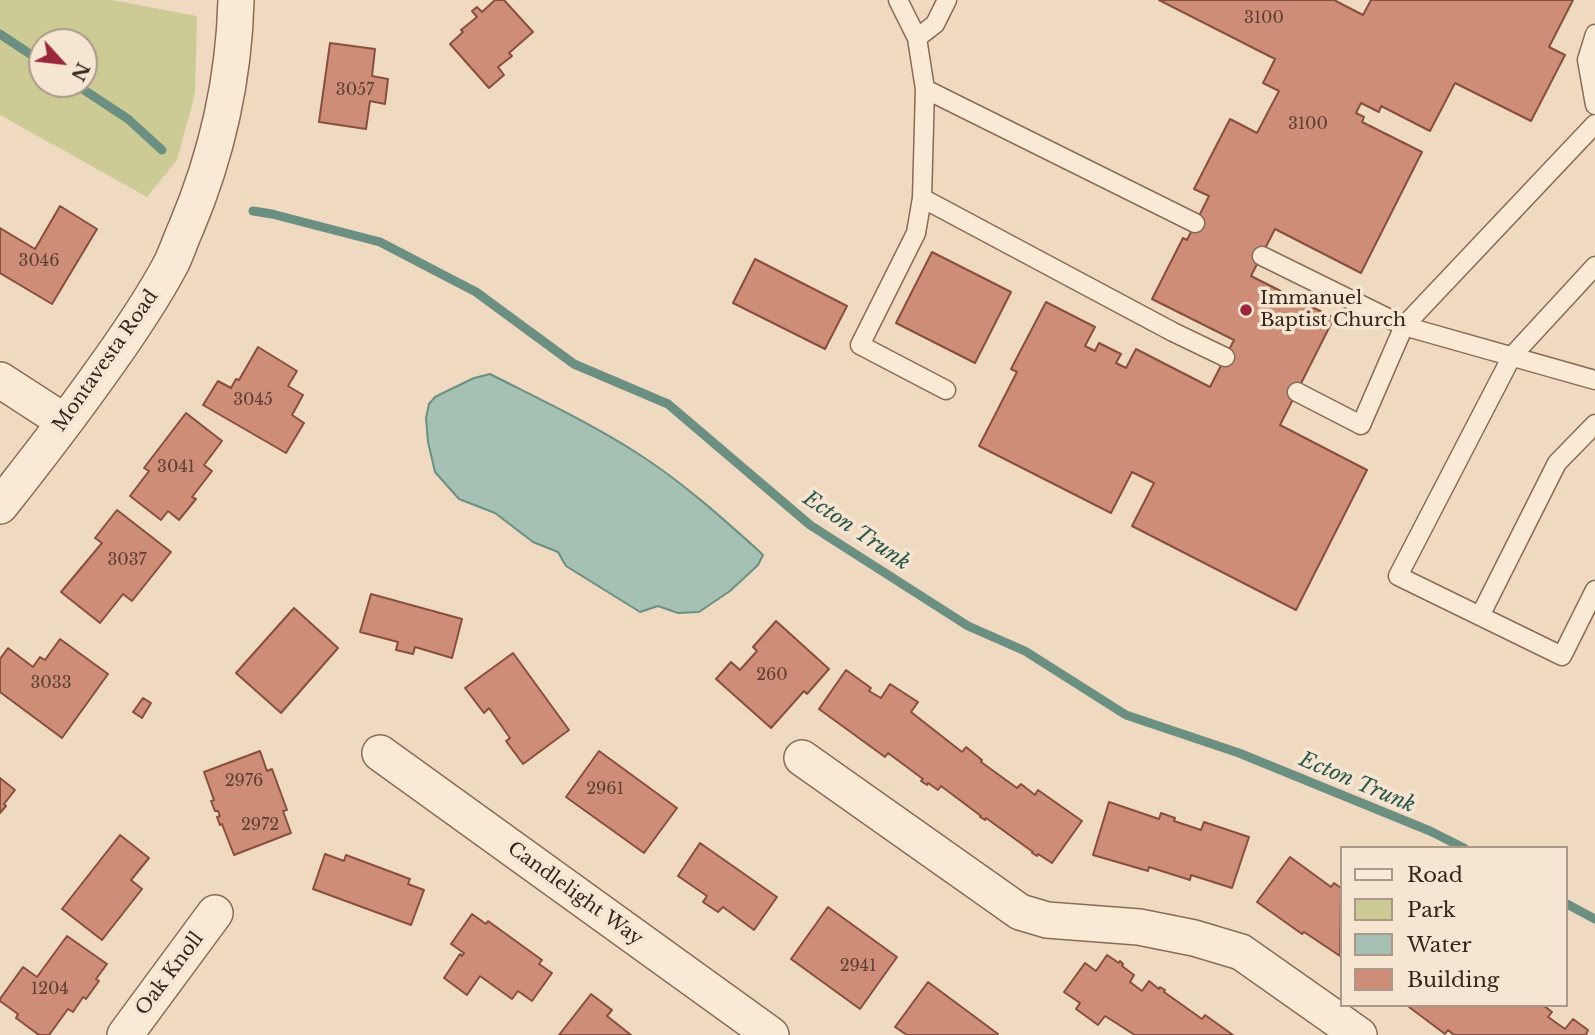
<!DOCTYPE html>
<style>
body{margin:0}
#map{position:relative;width:1595px;height:1035px;overflow:hidden;background:#efdac1;font-family:"Libre Baskerville",serif}
canvas{display:block}
.legend{position:absolute;left:1340px;top:846px;width:228px;height:161px;box-sizing:border-box;background:#f6e6d1;border:2px solid #aa9989;margin:0;padding:9px 12px;list-style:none;font-size:21px;color:#38261d}
.legend li{display:flex;align-items:center;gap:14px;height:35px}
.legend b{width:35px;border:2px solid #aa9989}
.north{position:absolute;left:28px;top:28px;width:70px;height:70px;box-sizing:border-box;background:#f6e6d1;border:2px solid #aa9989;border-radius:50%;rotate:117deg;font-size:19px;font-weight:700;line-height:28px;text-align:center;color:#38261d}
.north::after{content:'';display:block;margin:auto;width:24px;height:32px;background:#9a2639;clip-path:polygon(50% 0,100% 100%,50% 72%,0 100%)}
</style>
<div id="map">
<canvas width="1595" height="1035"></canvas>
<ul class="legend">
<li><b style="height:9px;background:#fae9d4"></b>Road</li>
<li><b style="height:19px;background:#cdcb95"></b>Park</li>
<li><b style="height:19px;background:#a4c1b4"></b>Water</li>
<li><b style="height:19px;background:#ce8d76"></b>Building</li>
</ul>
<div class="north">N</div>
</div>
<script>
const ctx = document.querySelector('canvas').getContext('2d');
ctx.lineJoin = 'round';
function paint(path, color) { ctx.fillStyle = color; ctx.fill(path, 'evenodd'); }
function trace(path, color, width, dash) { ctx.strokeStyle = color; ctx.lineWidth = width; ctx.lineCap = dash ? 'butt' : 'round'; ctx.setLineDash(dash || []); ctx.stroke(path); }
function write(font, color, halo, rows, align = 'center') {
  ctx.font = font + ' "Libre Baskerville",serif'; ctx.lineWidth = 7; ctx.setLineDash([]); ctx.textBaseline = 'middle'; ctx.strokeStyle = halo; ctx.fillStyle = color; for (const [text, x, y, turn = 0] of rows) {
    ctx.save(); ctx.translate(x, y); ctx.rotate((+turn || 0) * Math.PI / 180); ctx.textAlign = isNaN(turn) ? turn : align; if (halo) ctx.strokeText(text, 0, 0); ctx.fillText(text, 0, 0); ctx.restore();
  }
}
const green = new Path2D(`
 M0 0H112L197 16 195 94 177 160 147 197 0 115ZM42 42H84V84H42Z`);
const water = new Path2D(`
 M490 374C539 399 590 423 637 453 681 481 720 516 759 551L763 555 758 565 730 591 699 612 678 613 658 606 640 612 566 566 558 552 533 542 495 513 459 499 435 472 428 442 426 418 429 404 435 397 447 391 474 378Z`);
const stream = new Path2D(`
 M0 34 42 62
 M75 84 128 119 162 150
 M253 211 272 214 380 242 476 292 574 364 668 404 810 525 968 626 1025 651 1126 715 1239 753 1430 831 1464 848
 M1565 903 1595 919`);
const building = new Path2D(`
 M495 0H504L533 32 509 53 512 56 498 67 504 75 489 88 450 44 463 32 461 30 477 17 472 11 477 7 482 12Z
 M1159 0H1334L1363 15 1371 0H1573L1549 47 1565 55 1531 121 1455 83 1430 131 1381 106 1379 112 1361 103 1356 113 1364 117 1362 122 1422 152 1361 273 1275 229 1251 276 1334 318 1280 425 1367 470 1296 610 1132 526 1154 483 1132 472 1111 513 979 446 1017 372 1011 369 1046 302 1095 327 1085 346 1095 351 1099 343 1121 354 1116 363 1126 368 1136 349 1210 387 1234 340 1152 299 1183 238 1187 240 1209 196 1194 189 1230 119 1257 133 1279 91 1263 83 1275 59Z
 M330 43 375 49 372 76 388 79 385 104 370 101 366 129 319 122Z
 M60 206 97 229 52 304 0 273V228L35 249Z
 M932 252 1011 292 975 363 896 323Z
 M755 259 847 306 825 349 733 303Z
 M258 347 297 371 288 386 303 395 292 415 304 423 286 453 203 405 218 381 231 388 236 379 239 380Z
 M186 413 222 441 204 465 212 471 192 497 196 499 179 520 168 511 161 520 130 496 149 471 144 468Z
 M117 510 171 552 132 601 123 594 100 623 61 592 102 543 95 538Z
 M371 594 462 619 452 658 415 647 413 654 396 650 398 642 360 632Z
 M294 608 338 648 281 713 236 673Z
 M776 621 829 669 807 694 804 691 771 728 716 679 731 662 740 670 757 651 753 647Z
 M60 639 108 674 62 738 0 692V659L8 648 33 667 40 657 45 660Z
 M513 653 569 730 523 764 506 741 510 738 489 708 484 713 465 688Z
 M846 670 871 688 869 691 881 698 890 684 918 702 911 712 962 752 966 747 982 760 981 762 1017 788 1021 784 1035 795 1038 790 1082 821 1052 863 1038 854 1037 856 1032 853 1033 852 986 818 985 820 980 817 981 816 941 786 938 790 928 783 927 785 921 781 923 779 888 753 885 757 819 709Z
 M143 698 151 703 142 718 133 712Z
 M260 751 267 771 272 769 287 810 283 811 291 833 234 855 222 824 220 825 217 817 220 816 218 811H215L211 801 214 800 204 772Z
 M599 751 677 808 644 853 566 797Z
 M0 778 15 790 4 804 6 806 0 813Z
 M1109 802 1159 819 1161 813 1175 818 1174 821 1201 830 1204 822 1249 837 1232 888 1191 875 1190 880 1149 867 1148 871 1093 855Z
 M120 835 149 858 131 880 142 889 102 940 62 909Z
 M700 843 777 897 754 930 723 907 718 912 703 902 707 896 678 876Z
 M325 854 344 861 346 855 410 879 408 884 424 890 411 925 313 889Z
 M1290 857 1331 887 1334 883 1341 888 1340 956 1304 932 1302 934 1257 902Z
 M828 907 897 957 860 1009 791 959Z
 M472 914 486 924 488 921 542 960 539 964 552 973 532 1001 518 991 512 999 480 976 467 995 444 978 460 954 462 956 464 953 451 944Z
 M67 936 107 964 96 979 99 981 86 999 83 997 73 1012 68 1009 49 1035H39L16 1018 18 1014 0 1001V999L23 967 37 977Z
 M1107 955 1119 963 1120 961 1123 964 1122 966 1134 975 1130 982 1142 991 1149 981 1159 989 1160 987 1165 990 1164 992 1202 1019 1205 1015 1233 1035H1135L1105 1016 1098 1025 1076 1009 1080 1003 1064 992 1085 963 1096 971Z
 M928 982 998 1034 997 1035H907L895 1027Z
 M591 994 612 1010 607 1016 631 1035H559Z
 M1410 1005H1543L1552 1012 1548 1017 1565 1029 1573 1019 1588 1030 1586 1035H1454L1448 1030 1445 1034 1409 1007Z`);
const service = new Path2D(`
 M898 0 917 38 935 24 947 0
 M1595 34 1587 60 1595 105
 M917 38 925 89 922 198 916 233 860 345 946 390
 M925 89 1195 223
 M1595 124 1404 326 1595 380
 M922 198 1173 332 1225 357
 M1262 256 1404 326 1361 425 1297 392
 M1595 266 1512 356 1398 576 1562 656 1595 590
 M1480 616 1557 463 1595 424`);
const minor = new Path2D(`
 M0 380 65 422
 M0 506C34 463 68 419 100 374 126 338 151 302 172 262 177 251 181 239 186 228 217 155 234 79 236 0
 M380 753 771 1035
 M802 758 1020 912 1047 920 1139 927 1194 938 1241 952 1359 1035
 M125 1035 215 913`);
const markers = [
 [1246,310,7,"#9a2639"]
];
const numberNames = [
 ["3100",1264,18],
 ["3057",355,90],
 ["3100",1308,124],
 ["3046",39,261],
 ["3045",253,400],
 ["3041",176,467],
 ["3037",127,560],
 ["260",772,675],
 ["3033",51,683],
 ["2976",244,781],
 ["2961",605,789],
 ["2972",260,825],
 ["2941",858,966],
 ["1204",50,989]
];
const poiNames = [
 ["Immanuel",1260,299],
 ["Baptist Church",1260,321]
];
const streetNames = [
 ["Montavesta Road",106,361,-55],
 ["Candlelight Way",575,894,36],
 ["Oak Knoll",170,974,-53]
];
const waterNames = [
 ["Ecton Trunk",856,531,34],
 ["Ecton Trunk",1357,783,23]
];
paint(green, '#cdcb95');
paint(water, '#a4c1b4');
trace(water, '#6b9081', 2);
trace(stream, '#6b9081', 9);
paint(building, '#ce8d76');
trace(building, '#894f3d', 2);
trace(service, '#896b58', 21);
trace(minor, '#896b58', 38);
trace(service, '#fae9d4', 18);
trace(minor, '#fae9d4', 35);
for (const [x, y, r, color] of markers) { const dot = new Path2D(); dot.arc(x, y, r, 0, 2 * Math.PI); ctx.fillStyle = color; ctx.fill(dot); trace(dot, '#f6e6d1', 2.5); }
write('16px', '#5e4033', null, numberNames);
write('19px', '#38261d', '#f6e6d1', poiNames, 'left');
write('19px', '#38261d', '#f6e6d1', streetNames);
write('italic 21px', '#2c594f', '#f6e6d1', waterNames);
</script>
